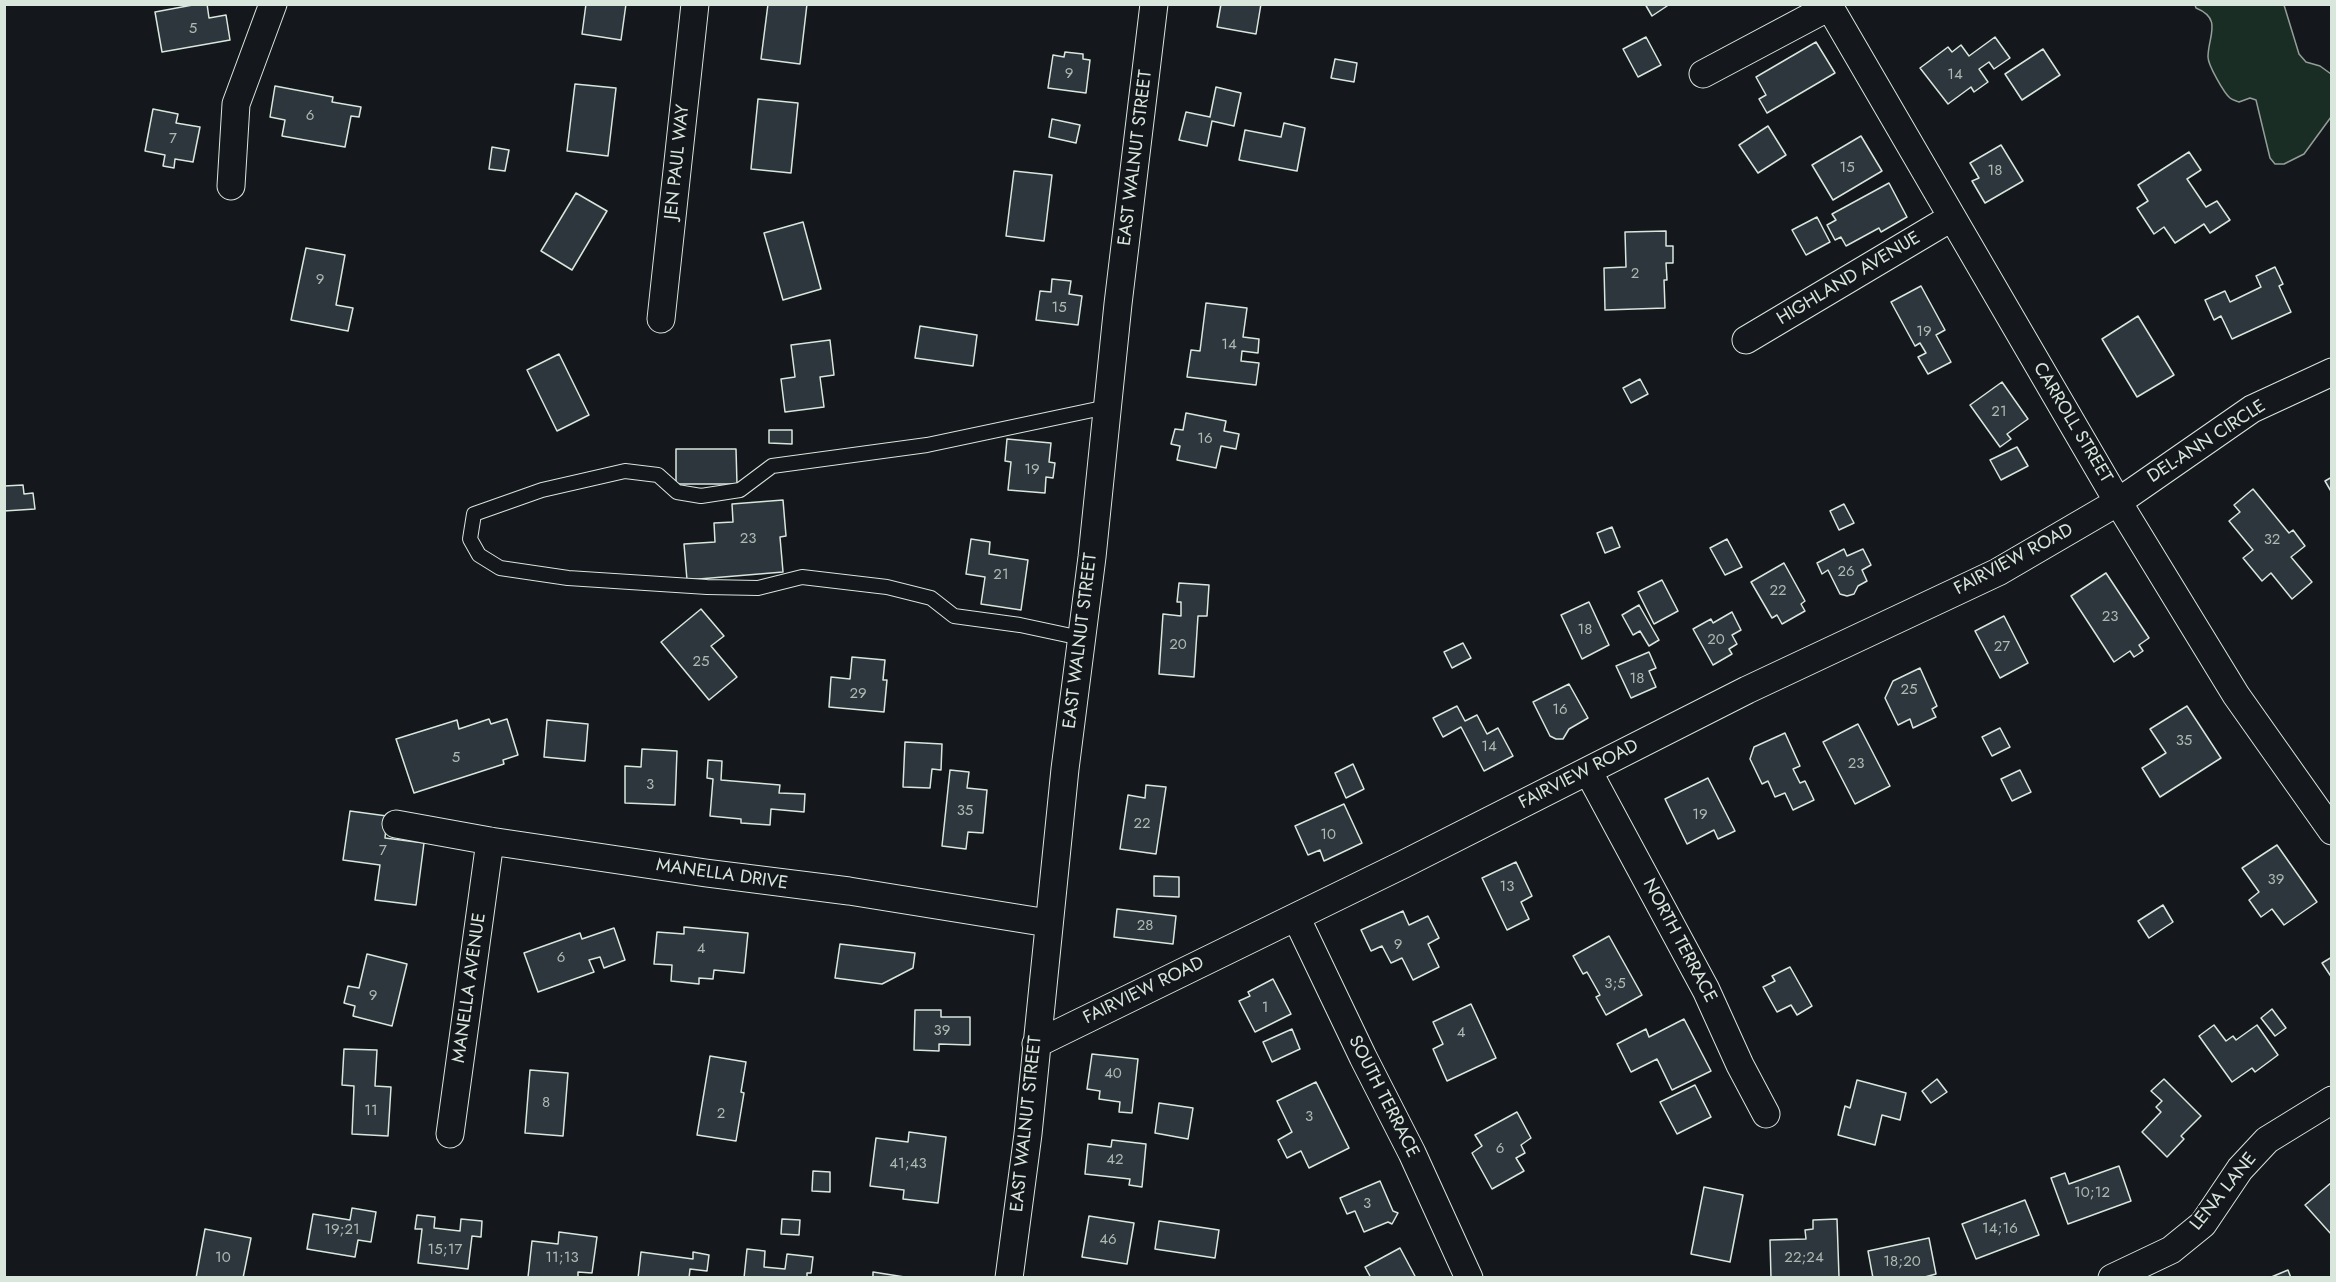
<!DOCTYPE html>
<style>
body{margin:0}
#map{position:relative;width:2336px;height:1282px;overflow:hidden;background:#14181c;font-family:Jost,sans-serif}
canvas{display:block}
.frame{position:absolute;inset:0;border:6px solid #d8e6dc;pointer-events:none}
</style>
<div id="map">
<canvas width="2336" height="1282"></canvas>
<div class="frame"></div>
</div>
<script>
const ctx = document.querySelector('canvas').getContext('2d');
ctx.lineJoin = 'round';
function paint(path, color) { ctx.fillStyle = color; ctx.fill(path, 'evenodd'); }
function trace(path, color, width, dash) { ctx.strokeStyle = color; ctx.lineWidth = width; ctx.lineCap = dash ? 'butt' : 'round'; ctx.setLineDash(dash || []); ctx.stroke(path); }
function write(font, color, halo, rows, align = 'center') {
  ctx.font = font + ' Jost,sans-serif'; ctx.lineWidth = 4.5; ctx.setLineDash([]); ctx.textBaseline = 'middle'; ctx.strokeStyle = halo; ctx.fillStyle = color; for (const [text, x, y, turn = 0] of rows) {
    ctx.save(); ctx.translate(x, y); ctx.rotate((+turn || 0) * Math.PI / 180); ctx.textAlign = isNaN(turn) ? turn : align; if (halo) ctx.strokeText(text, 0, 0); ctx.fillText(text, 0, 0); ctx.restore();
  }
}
const green = new Path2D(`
 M2195 5H2284L2299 54 2306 62 2320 66 2331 74V117L2304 154 2284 164H2275L2270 158 2256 100 2250 98 2239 102C2237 101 2232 100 2230 98 2224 93 2208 65 2208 57 2208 36 2223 19 2196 8Z`);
const building = new Path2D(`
 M198 4H207L209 18 226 15 230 40 162 52 155 12Z
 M586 4H626L621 40 582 34Z
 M768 4H807L800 64 761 59Z
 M1221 4H1261L1256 34 1217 27Z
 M1645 4H1670L1652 16Z
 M1646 37 1661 65 1638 77 1623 49Z
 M1995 37 2010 58 1994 69 1989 62 1979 69 1988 82 1974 92 1971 87 1948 104 1920 68 1948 47 1952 52 1961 45 1969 56Z
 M1816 42 1835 73 1767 113 1759 99 1766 95 1756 77Z
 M2043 49 2060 75 2022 100 2005 74Z
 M1065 52 1083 54V59L1090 60 1086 93 1048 88 1053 55 1064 57Z
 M1335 59 1357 63 1354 82 1331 78Z
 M575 84 616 88 608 156 567 151Z
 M275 86 333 97 332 102 361 107 359 117 351 116 345 147 282 136 285 120 270 117Z
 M1216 87 1241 93 1234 126 1212 121 1207 146 1179 140 1186 112 1210 117Z
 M758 99 798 103 791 173 751 169Z
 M153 109 178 114 176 123 200 127 193 162 175 159 174 168 163 166 165 155 145 151Z
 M1052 119 1080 125 1076 143 1049 137Z
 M1284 123 1305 128 1297 171 1239 160 1245 130 1281 137Z
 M1768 126 1786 155 1758 173 1739 145Z
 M1861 136 1882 171 1833 200 1812 165Z
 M2001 145 2023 181 1985 203 1972 181 1979 178 1970 163Z
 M492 147 509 150 505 171 489 169Z
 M2189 152 2201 170 2187 179 2206 207 2217 201 2230 220 2210 233 2204 224 2175 243 2164 227 2154 234 2137 208 2148 201 2138 185Z
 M1014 171 1052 175 1044 241 1006 236Z
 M1889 183 1907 217 1881 232 1879 228 1846 246 1841 237 1835 240 1827 225 1836 220 1832 214Z
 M576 193 607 211 572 270 541 251Z
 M1817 217 1830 242 1806 255 1792 230Z
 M803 222 821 289 783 300 764 233Z
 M1666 231V246H1673V263H1666L1667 280H1664L1665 308 1605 310 1604 268 1626 267 1625 232Z
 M306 248 345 255 336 305 353 308 348 331 291 320Z
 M2275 267 2283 284 2279 286 2291 312 2232 339 2221 316 2214 320 2205 300 2225 291 2230 302 2261 287 2256 276Z
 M1052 279 1071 281 1069 294 1082 296 1078 325 1036 320 1040 291 1051 292Z
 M1921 286 1945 330 1936 335 1951 362 1928 374 1918 357 1926 353 1920 343 1915 346 1891 302Z
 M1206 303 1247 308 1243 337 1259 339 1258 353 1242 351 1241 361 1259 363 1256 385 1187 377 1191 350 1200 351Z
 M2138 316 2174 375 2137 397 2102 339Z
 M920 326 977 335 973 366 915 358Z
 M830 340 834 375 820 377 824 407 785 412 781 379 795 377 791 345Z
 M559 354 589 415 557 431 527 370Z
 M1640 379 1648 394 1631 403 1623 388Z
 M2002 382 2028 419 2007 434 2011 439 2000 447 1970 405Z
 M1186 413 1226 421 1224 431 1239 434 1236 449 1221 446 1216 468 1177 460 1180 446 1171 444 1175 429 1183 430Z
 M769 430H792V444L769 443Z
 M1007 439 1051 443 1049 462 1055 463 1053 478 1046 477 1045 493 1008 490 1011 462 1005 461Z
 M2017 447 2028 466 2001 480 1990 460Z
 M676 449H736L737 484H676Z
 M2332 477V493L2325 481Z
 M23 485 24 494 33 493 35 509 4 511V486Z
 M2253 489 2289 533 2293 530 2305 546 2291 557 2312 582 2292 599 2271 573 2262 581 2243 558 2253 550 2229 521 2240 512 2234 505Z
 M783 500 786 536 780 537 783 572 687 580 684 544 715 542 714 523 733 522 732 504Z
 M1844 504 1854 523 1839 530 1830 511Z
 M1612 527 1620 547 1605 553 1597 533Z
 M971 539 990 542 989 554 1028 560 1021 610 981 604 985 577 966 574Z
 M1727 539 1742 567 1725 575 1710 548Z
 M1844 549 1847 556 1863 549 1871 565 1862 570 1867 581 1858 586 1854 594 1847 596 1840 594 1828 570 1822 574 1817 563Z
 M1784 563 1805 601 1801 604 1805 611 1782 624 1777 615 1772 618 1751 582Z
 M2106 573 2149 638 2139 645 2143 651 2134 657 2130 651 2114 662 2071 596Z
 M1662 580 1678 611 1654 624 1638 592Z
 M1179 583 1209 585 1207 616H1198L1194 677 1159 674 1163 614 1181 616V602H1177Z
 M1589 602 1609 645 1582 659 1561 615Z
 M1639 605 1659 640 1649 646 1640 631 1633 635 1622 615Z
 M701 609 724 636 711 646 737 677 709 700 661 642Z
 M1732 612 1741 630 1732 635 1737 644 1729 649 1732 654 1713 665 1693 629 1711 619 1713 623Z
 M2004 616 2028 663 2000 678 1975 631Z
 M1463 643 1471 658 1452 668 1444 652Z
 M1649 652 1656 668 1649 671 1656 687 1631 698 1616 666Z
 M852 657 885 660 883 680H887L884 712 829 707 831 677 850 679Z
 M1920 668 1937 706 1932 709 1936 717 1913 728 1910 719 1898 725 1885 698 1893 681Z
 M1569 684 1588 718 1569 729 1563 739H1556L1550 736 1533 702Z
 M1457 706 1465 721 1477 715 1487 734 1498 728 1513 756 1484 771 1461 727 1443 737 1433 718Z
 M2187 706 2221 758 2160 797 2142 768 2166 753 2150 729Z
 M489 719 491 724 507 719 518 755 503 760 504 764 414 793 396 739 457 720 459 729Z
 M547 720 588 724 585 761 544 757Z
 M1858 724 1890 786 1855 804 1823 742Z
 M2000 728 2010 747 1992 756 1982 737Z
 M1785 733 1800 766 1793 769 1800 783 1805 781 1814 800 1793 810 1785 793 1775 797 1768 781 1762 784 1750 759 1754 747Z
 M905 742 942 744 941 770 932 769 930 788 903 787Z
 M642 749 677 751 675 805 625 803V766L641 767Z
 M708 760 722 761 721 780 780 785 779 793 805 794 804 812 771 809 770 825 741 823V819L710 816 713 779 707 778Z
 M1353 764 1364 789 1346 798 1335 773Z
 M950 770 969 772 967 788 987 790 983 833 968 832 966 849 942 846Z
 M2020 770 2031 792 2012 801 2001 779Z
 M1708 778 1735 831 1718 839 1714 830 1687 844 1665 799Z
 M1146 785 1166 787 1156 854 1120 849 1128 795 1145 798Z
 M1344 804 1362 843 1324 861 1320 850 1308 855 1295 826Z
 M350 811 387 816 385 838 424 843 416 905 375 900 380 865 343 860Z
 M2277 845 2317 902 2284 925 2272 909 2261 917 2249 900 2259 892 2242 868Z
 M1516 862 1532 896 1521 902 1529 919 1507 930 1482 878Z
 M1154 876 1179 877V897L1154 896Z
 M2163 905 2173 922 2149 938 2138 921Z
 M1117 909 1176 916 1173 944 1114 937Z
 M1403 911 1409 925 1428 916 1439 938 1428 944 1439 967 1413 980 1402 958 1391 963 1382 946 1371 951 1361 930Z
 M684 927 748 933 744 973 714 970 713 979 699 978V984L671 981 672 965 654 964 657 932 684 934Z
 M614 928 625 960 604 968 600 957 589 960 594 972 538 992 524 953 580 933 582 939Z
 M1609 936 1642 995 1606 1015 1596 997 1600 995 1587 972 1583 974 1573 956Z
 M840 944 915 953 913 968 882 984 835 978Z
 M367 954 407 964 392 1026 353 1016 355 1006 344 1003 348 986 359 988Z
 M2332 957V978L2322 963Z
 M1790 967 1812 1006 1797 1015 1791 1005 1777 1012 1763 987 1775 981 1772 976Z
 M1273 979 1291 1014 1255 1032 1239 1001 1250 996 1248 992Z
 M1471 1004 1496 1058 1447 1081 1433 1049 1443 1044 1433 1022Z
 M2272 1009 2286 1028 2275 1036 2261 1018Z
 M915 1010H941V1017H970V1045L939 1044V1051L914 1050Z
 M1684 1019 1711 1071 1672 1090 1657 1059 1631 1072 1617 1044 1646 1029 1649 1037Z
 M2214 1025 2226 1041 2233 1036 2236 1040 2257 1025 2278 1055 2255 1072 2252 1068 2232 1082 2199 1036Z
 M1292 1029 1300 1049 1272 1062 1263 1042Z
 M344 1049 377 1050 375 1086 391 1087 388 1136 352 1134 354 1086 342 1085Z
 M1092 1054 1138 1059 1132 1113 1119 1112 1120 1102 1099 1099 1100 1091 1087 1089Z
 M710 1056 746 1062 741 1092 744 1093 736 1141 697 1135Z
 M530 1070 568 1073 563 1136 525 1133Z
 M1937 1079 1947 1092 1931 1103 1922 1091Z
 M2164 1079 2201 1116 2181 1136 2184 1139 2167 1157 2142 1132 2161 1112 2156 1107 2162 1101 2151 1091Z
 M1857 1080 1906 1093 1900 1120 1882 1115 1875 1145 1838 1135 1845 1106 1850 1108Z
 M1316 1082 1349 1148 1309 1168 1301 1151 1287 1158 1278 1140 1292 1132 1277 1101Z
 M1695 1085 1711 1117 1677 1134 1660 1102Z
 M1159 1103 1193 1108 1188 1139 1155 1133Z
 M1517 1112 1531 1138 1521 1145 1525 1153 1516 1158 1524 1171 1492 1189 1472 1153 1482 1146 1475 1135Z
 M909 1132 946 1137 938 1203 903 1199 904 1190 870 1186 876 1138 908 1142Z
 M1112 1140 1146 1144 1142 1187 1129 1185 1130 1179 1085 1174 1088 1144 1111 1147Z
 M2119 1166 2131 1201 2068 1224 2051 1178 2065 1173 2069 1184Z
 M813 1171 830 1172V1192L812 1191Z
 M1380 1181 1393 1211 1398 1213 1392 1224 1388 1222 1364 1232 1355 1211 1347 1214 1340 1198Z
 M2332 1182V1233L2331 1234 2305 1205Z
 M1704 1187 1743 1195 1730 1262 1691 1254Z
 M2025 1200 2039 1235 1976 1259 1962 1224Z
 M352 1208 376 1212 371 1242 358 1240 355 1257 307 1249 313 1214 350 1220Z
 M417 1215 435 1217 434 1228 460 1231 461 1219 482 1221 481 1237 472 1236 468 1269 418 1263 422 1229H415Z
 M1089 1216 1134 1223 1127 1264 1082 1257Z
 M782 1219 800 1220 799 1235 781 1234Z
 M1837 1219 1839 1277 1771 1278 1770 1240 1806 1239 1805 1230 1813 1229V1220Z
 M1159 1221 1219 1230 1215 1258 1155 1249Z
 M205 1229 251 1238 243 1278H196Z
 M559 1232 597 1237 592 1273 578 1272V1278L528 1277 532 1241 558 1244Z
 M1929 1238 1936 1274 1921 1278H1873L1868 1251Z
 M1400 1248 1416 1278H1371L1365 1267Z
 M747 1249 765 1251 764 1267 785 1269 787 1254 813 1257 811 1273H807V1278H744Z
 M641 1252 693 1259V1252L709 1255 707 1271 690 1269 689 1278H638Z
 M2288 1270 2291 1278H2269Z
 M873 1272 911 1278H873Z`);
const lane = new Path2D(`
 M1081 638 1020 625 954 616 931 598 887 587 802 577 758 588 707 587 568 578 500 568 479 555 470 539 474 514 542 490 625 471 658 475 677 492 701 496 740 490 772 466 927 445 1107 407`);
const street = new Path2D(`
 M1828 4 2118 502 2236 695 2332 831
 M1703 74 1829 7
 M231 186 236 104 273 4
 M661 319 695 4
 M1746 340 1951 218
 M1588 771 1706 990 1740 1065 1766 1114
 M396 824 490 841 706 873 849 891 1048 923
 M1296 917 1363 1057 1412 1153 1469 1278
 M1036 1044 1404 864 1747 690 1998 572 2118 502 2252 409 2332 372
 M450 1134 490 841
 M1009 1278 1028 1134 1065 769 1092 557 1118 304 1154 4
 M2112 1278 2171 1250 2203 1224 2240 1169 2267 1140 2332 1100`);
const numberNames = [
 ["5",193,29],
 ["9",1069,74],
 ["14",1955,75],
 ["6",310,116],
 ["7",173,139],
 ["15",1847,168],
 ["18",1995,171],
 ["2",1635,274],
 ["9",320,280],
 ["15",1059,308],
 ["19",1924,332],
 ["14",1229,345],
 ["21",1999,412],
 ["16",1205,439],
 ["19",1032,470],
 ["23",748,539],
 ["32",2272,540],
 ["26",1846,572],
 ["21",1001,575],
 ["22",1778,591],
 ["23",2110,617],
 ["18",1585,630],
 ["20",1716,640],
 ["20",1178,645],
 ["27",2002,647],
 ["25",701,662],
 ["18",1637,679],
 ["25",1909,690],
 ["29",858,694],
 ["16",1560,710],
 ["35",2184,741],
 ["14",1489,747],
 ["5",456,758],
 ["23",1856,764],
 ["3",650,785],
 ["35",965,811],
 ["19",1700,815],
 ["22",1142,824],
 ["10",1328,835],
 ["7",383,851],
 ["39",2276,880],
 ["13",1507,887],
 ["28",1145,926],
 ["9",1398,945],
 ["4",701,949],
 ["6",561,958],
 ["3;5",1615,984],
 ["9",373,996],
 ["1",1265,1008],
 ["39",942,1031],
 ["4",1461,1033],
 ["40",1113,1074],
 ["8",546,1103],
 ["11",371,1111],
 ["2",721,1114],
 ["3",1309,1117],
 ["6",1500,1149],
 ["42",1115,1160],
 ["41;43",908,1164],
 ["10;12",2092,1193],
 ["3",1367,1204],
 ["14;16",2000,1229],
 ["19;21",342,1230],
 ["46",1108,1240],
 ["15;17",445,1250],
 ["10",223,1258],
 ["11;13",562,1258],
 ["22;24",1804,1258],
 ["18;20",1902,1262]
];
const streetNames = [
 ["EAST WALNUT STREET",1136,158,-83],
 ["JEN PAUL WAY",678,162,-84],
 ["HIGHLAND AVENUE",1849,279,-31],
 ["CARROLL STREET",2072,423,59],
 ["DEL-ANN CIRCLE",2207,442,-33],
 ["FAIRVIEW ROAD",2014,560,-28],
 ["EAST WALNUT STREET",1081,641,-83],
 ["FAIRVIEW ROAD",1579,775,-27],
 ["MANELLA DRIVE",722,875,8],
 ["NORTH TERRACE",1679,941,62],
 ["MANELLA AVENUE",470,988,-82],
 ["FAIRVIEW ROAD",1144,991,-26],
 ["SOUTH TERRACE",1383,1097,63],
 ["EAST WALNUT STREET",1027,1124,-84],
 ["LENA LANE",2224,1192,-51]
];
paint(green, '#1a2d24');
trace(green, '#939e99', 1.5);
paint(building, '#2c363c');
trace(building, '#d8e6dc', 1.5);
trace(lane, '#d8e6dc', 16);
trace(street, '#d8e6dc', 29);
trace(lane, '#14181c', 14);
trace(street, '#14181c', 27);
write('15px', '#adbab4', null, numberNames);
write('18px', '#d8e6dc', '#14181c', streetNames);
</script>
